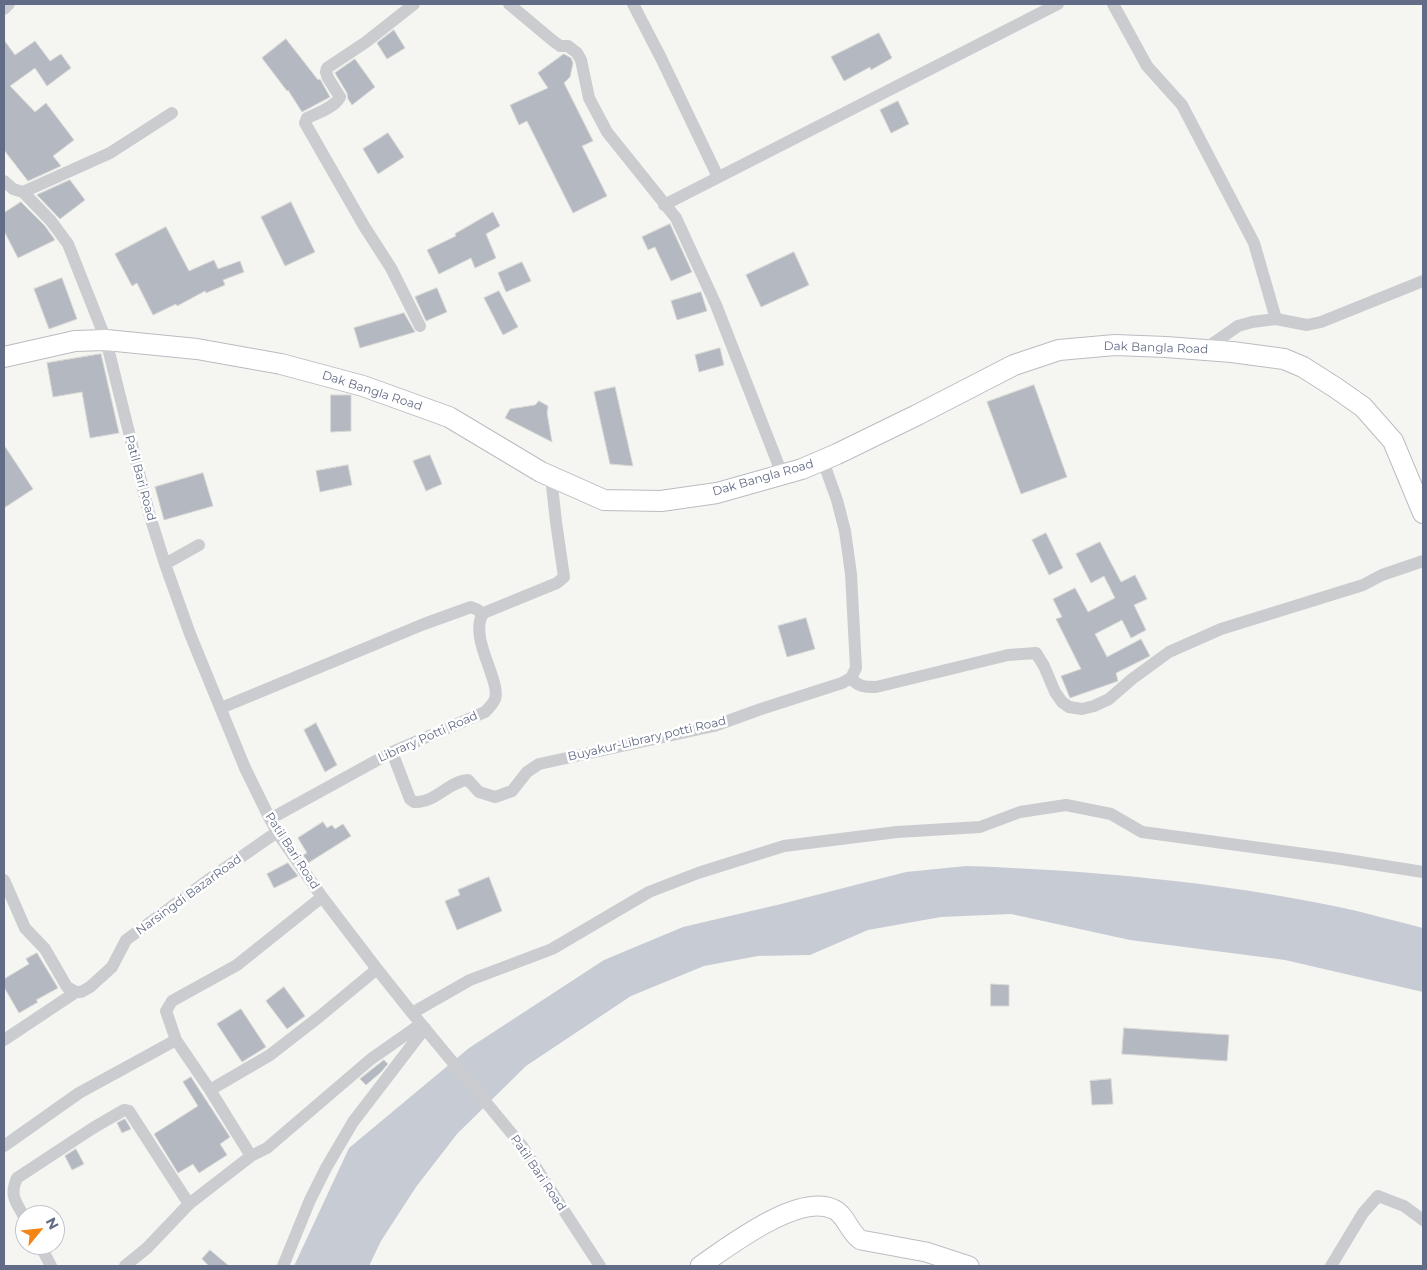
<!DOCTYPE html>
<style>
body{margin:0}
#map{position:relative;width:1427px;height:1270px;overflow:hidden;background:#f5f6f2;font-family:Montserrat,sans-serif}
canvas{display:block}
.frame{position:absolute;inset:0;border:5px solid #626c86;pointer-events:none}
.north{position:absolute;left:15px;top:1205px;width:50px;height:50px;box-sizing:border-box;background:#fff;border:1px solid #c0c4cf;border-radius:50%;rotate:62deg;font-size:14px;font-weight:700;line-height:20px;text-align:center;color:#626c86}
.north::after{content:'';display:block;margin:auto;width:18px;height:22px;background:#f38515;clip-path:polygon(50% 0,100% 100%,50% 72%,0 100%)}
</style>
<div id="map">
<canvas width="1427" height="1270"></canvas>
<div class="frame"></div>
<div class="north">N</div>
</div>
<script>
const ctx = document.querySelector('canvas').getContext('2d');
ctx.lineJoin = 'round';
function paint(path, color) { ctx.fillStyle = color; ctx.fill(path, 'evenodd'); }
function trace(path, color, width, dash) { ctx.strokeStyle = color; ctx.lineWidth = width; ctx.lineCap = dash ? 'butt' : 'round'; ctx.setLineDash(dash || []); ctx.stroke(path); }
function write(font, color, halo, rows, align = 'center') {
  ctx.font = font + ' Montserrat,sans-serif'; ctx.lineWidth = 5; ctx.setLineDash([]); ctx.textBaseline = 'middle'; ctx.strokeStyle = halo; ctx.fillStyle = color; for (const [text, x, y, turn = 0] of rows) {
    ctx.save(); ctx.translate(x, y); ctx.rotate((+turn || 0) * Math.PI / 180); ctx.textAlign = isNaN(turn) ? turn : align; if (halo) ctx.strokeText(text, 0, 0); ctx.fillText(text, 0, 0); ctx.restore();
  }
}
const water = new Path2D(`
 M966 866C1089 870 1218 882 1339 907 1367 913 1395 921 1423 928V992L1285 960 1130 940 1011 914 941 917 868 930 810 955 758 956 704 966 631 996 526 1066 457 1134 416 1187 381 1241 369 1266H294L349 1148 469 1048 604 960 683 927 781 904 906 872Z`);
const building = new Path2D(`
 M394 30 405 48 387 59 377 43Z
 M879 33 892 58 871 70 870 67 844 81 831 57Z
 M286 39 318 80 320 79 330 97 302 112 288 90 287 91 262 58Z
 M4 40 15 55 35 41 50 61 61 54 71 68 47 86 35 68 10 86 35 112 46 103 74 140 53 156 61 166 28 181 4 150Z
 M564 54 571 58 573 63 570 77 564 83 593 141 582 146 607 196 573 213 527 121 519 125 510 105 548 88 538 73Z
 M355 59 375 87 352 105 348 99 347 93 335 73Z
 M898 101 909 124 891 133 880 110Z
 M388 133 404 157 378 174 363 149Z
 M70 180 85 200 60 219 37 195Z
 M21 202 45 226 55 240 18 258 4 231V213Z
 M291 202 315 252 285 266 261 217Z
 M493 212 500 226 486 234 496 258 475 268 471 258 439 274 427 250 456 236 455 234Z
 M670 224 692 272 671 281 655 247 648 250 642 237Z
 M166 227 189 271 214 260 218 269 240 261 244 272 223 280 225 285 206 293 205 291 177 306 176 304 153 315 137 283 132 286 115 254Z
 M794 252 809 285 761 307 746 275Z
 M522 262 531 281 506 292 498 273Z
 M62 278 77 319 49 329 34 289Z
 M437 288 447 312 426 321 415 297Z
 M499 291 518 327 503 335 484 298Z
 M701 292 707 311 677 320 671 301Z
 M404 313 415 332 360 348 354 328Z
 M720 348 724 365 699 372 695 355Z
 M101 354 119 433 90 438 82 392 53 397 47 363Z
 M1034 385 1067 477 1021 494 987 402Z
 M615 387 633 466 610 464 594 392Z
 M331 395H351V431L331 432Z
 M539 401 548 406 547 413 552 442 505 418 510 409 535 405Z
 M4 445 33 489 4 508Z
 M430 455 442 484 426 491 413 461Z
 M348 465 352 485 320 492 316 471Z
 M203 473 213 506 164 520 155 487Z
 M1046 533 1063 568 1049 575 1032 540Z
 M1100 542 1121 582 1135 575 1147 599 1134 605 1146 630 1131 638 1122 620 1095 634 1107 657 1141 639 1150 656 1116 673 1118 681 1070 698 1061 676 1081 669 1056 619 1062 617 1053 599 1075 588 1088 612 1115 598 1104 576 1091 583 1076 554Z
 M806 618 815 649 787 657 778 626Z
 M316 723 337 765 325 772 304 730Z
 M323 822 327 828 332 825 335 829 343 824 351 836 308 863 303 855 307 853 298 838Z
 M288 863 298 876 274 888 267 874Z
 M489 877 502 911 457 930 445 901 460 895 458 890Z
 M37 953 58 988 36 1000 38 1002 19 1013 4 987V979L29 964 26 959Z
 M991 984 1009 985V1006H991Z
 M284 987 305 1016 287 1029 266 1001Z
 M241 1009 266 1047 242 1062 217 1024Z
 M1124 1028 1229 1035 1227 1061 1122 1054Z
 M384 1060 388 1064 380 1073 366 1085 360 1079Z
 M191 1077 230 1137 220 1144 227 1155 199 1173 193 1164 178 1173 154 1134 198 1106 183 1082Z
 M1111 1079 1113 1104 1092 1105 1090 1081Z
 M125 1119 131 1129 122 1133 117 1123Z
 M76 1149 84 1164 72 1170 65 1156Z
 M210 1250 229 1266H209L202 1259Z`);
const street = new Path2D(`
 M414 4 366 42 327 68 326 72 328 78 340 97C335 107 318 113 307 118L305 123 364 226 391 268 420 326
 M509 4 552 40 560 46H568L577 53 581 60 589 98 607 132 676 218 716 305 782 474
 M633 4 661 58 718 177
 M1113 4 1147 66 1182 105 1254 243 1276 319
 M4 9 9 4
 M4 181 13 189 23 192 51 221 68 244 106 340 149 513 165 564 190 634 245 768 270 819 277 832 322 897 377 969 412 1013 522 1146 600 1266
 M23 192 110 153 172 113
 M664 205 1058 4
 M1205 349 1238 326 1252 322 1276 319 1307 325 1321 322 1423 281
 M165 564 199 545
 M851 678C858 687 865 687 876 687L1008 655 1036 653 1044 666 1055 692 1062 702 1069 707 1082 709 1094 706 1109 699 1132 679 1169 652 1221 629 1363 585 1382 575 1423 561
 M221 708 424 624 471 607 478 610 482 615
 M392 752 410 799 414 802C434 804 449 781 468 780L479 792 495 797 512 791 527 772 539 764 714 726 761 709 842 683 851 678 856 668 851 574 845 531 837 500 823 461
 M270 819 392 752 485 712C489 708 493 704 495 699 501 681 470 640 482 615L486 612 557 583 564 577 556 522 551 477
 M4 880 25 928 45 949 67 987 76 992H81L90 987 112 967 126 940 208 880 277 832
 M412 1013 470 980 552 949 649 892 698 873 784 846 897 832 980 827 1020 812 1066 805 1111 814 1142 832 1341 859 1423 872
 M4 1040 76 992
 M210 1090 270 1055 319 1017 377 969
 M4 1146 79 1093 176 1040
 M251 1156 210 1090 176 1040 166 1011 172 1001 237 965 322 897
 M25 1218C16 1202 9 1196 17 1178L93 1128 124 1110 129 1111 189 1204
 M40 1245 51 1266
 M125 1266 147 1248 189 1204 251 1156 267 1148 371 1059 421 1024
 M283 1266 310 1200 326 1168 353 1122 425 1028
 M1331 1266 1363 1213 1378 1196 1404 1206 1423 1220`);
const secondary = new Path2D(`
 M700 1266C729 1246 798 1193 833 1209 846 1214 849 1233 861 1240L926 1252 969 1266`);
const primary = new Path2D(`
 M4 357 75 341 106 340 197 349 281 364 363 386 449 417 541 472 604 500 661 501 717 493 802 469 837 454 917 415 1014 365 1059 350 1115 345 1166 347 1232 352 1284 359 1303 367 1336 388 1363 407 1393 441 1423 513`);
const streetNames = [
 ["Dak Bangla Road",1156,348,2],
 ["Dak Bangla Road",372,391,18],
 ["Patil Bari Road",140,478,75],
 ["Dak Bangla Road",763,478,-16],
 ["Library Potti Road",428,737,-24],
 ["Buyakur-Library potti Road",647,739,-13],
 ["Patil Bari Road",292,851,57],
 ["Narsingdi BazarRoad",189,895,-36],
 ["Patil Bari Road",538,1173,56]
];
paint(water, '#c7ccd4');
paint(building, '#b4b8c0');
trace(building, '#d7d7d5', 1);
trace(secondary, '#bcbec4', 21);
trace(primary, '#babcc1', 22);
trace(street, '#caccd0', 12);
trace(secondary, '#fff', 19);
trace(primary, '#fff', 20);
write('12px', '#626c86', '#fff', streetNames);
</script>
